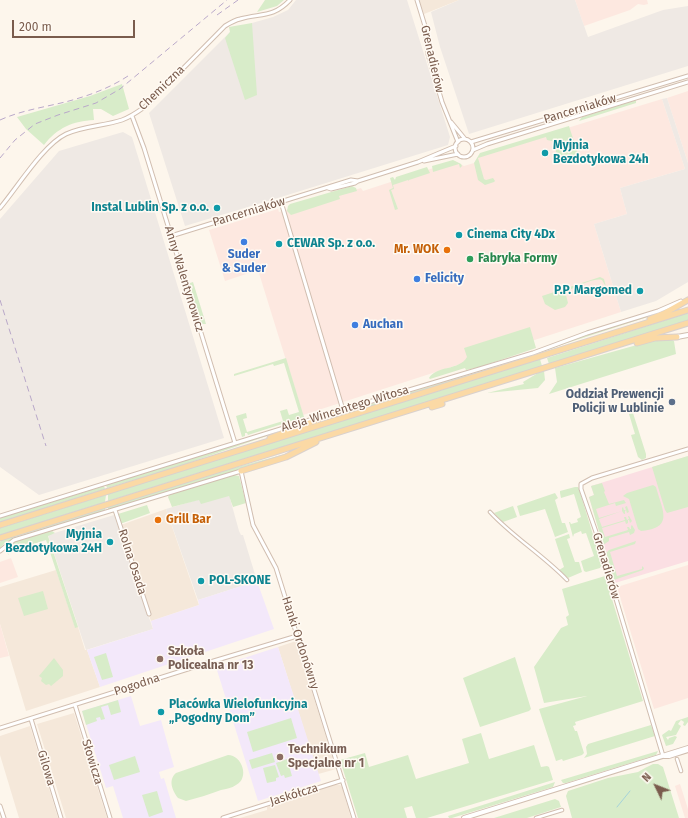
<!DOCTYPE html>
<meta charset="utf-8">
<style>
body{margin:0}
#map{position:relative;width:688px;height:818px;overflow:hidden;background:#fdf6ec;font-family:"Fira Sans",sans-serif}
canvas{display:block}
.north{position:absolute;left:636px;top:766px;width:40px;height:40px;-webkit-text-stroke:3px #fffaf3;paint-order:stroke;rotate:313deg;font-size:11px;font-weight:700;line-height:16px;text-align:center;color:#7a5c4d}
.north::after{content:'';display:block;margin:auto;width:14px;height:18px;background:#7a5c4d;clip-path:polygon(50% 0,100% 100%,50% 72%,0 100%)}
.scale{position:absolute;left:12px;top:20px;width:123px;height:18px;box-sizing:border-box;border:2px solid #7a5c4d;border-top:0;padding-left:5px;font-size:12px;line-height:14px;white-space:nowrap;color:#7a5c4d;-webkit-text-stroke:3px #fffaf3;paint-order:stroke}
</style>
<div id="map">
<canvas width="688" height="818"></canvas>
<div class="north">N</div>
<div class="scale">200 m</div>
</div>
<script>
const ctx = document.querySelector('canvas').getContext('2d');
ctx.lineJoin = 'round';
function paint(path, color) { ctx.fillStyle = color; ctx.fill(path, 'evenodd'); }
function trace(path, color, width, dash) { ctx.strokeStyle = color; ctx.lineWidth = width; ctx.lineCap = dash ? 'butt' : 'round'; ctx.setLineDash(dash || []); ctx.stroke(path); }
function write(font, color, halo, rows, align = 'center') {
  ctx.font = font + ' "Fira Sans",sans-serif'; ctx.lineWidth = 3; ctx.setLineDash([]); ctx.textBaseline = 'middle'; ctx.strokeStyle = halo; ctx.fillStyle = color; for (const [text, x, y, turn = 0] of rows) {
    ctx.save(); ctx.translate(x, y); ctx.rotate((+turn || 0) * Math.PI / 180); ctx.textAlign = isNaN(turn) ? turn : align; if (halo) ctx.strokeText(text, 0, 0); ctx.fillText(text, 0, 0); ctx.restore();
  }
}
const residential = new Path2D(`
 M419 0H459L424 14Z
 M166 509 199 605 151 621 118 526Z
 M56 570 75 627H78L85 650H87L100 687 26 711 0 624V587Z
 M296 641 336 769 322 773 318 774 278 647Z
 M74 713 107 818H66L37 724Z
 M30 726 58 818H19L0 755V736Z
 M334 785H340L342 787 351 818H240L267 810V807L269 806Z`);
const commercial = new Path2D(`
 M575 0H647L648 4 644 5 638 4 630 10 584 26Z
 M688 91V163L667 98Z
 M662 99 685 169 620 188 627 214 594 224 621 312 303 415 258 270 225 281 209 230 278 209 279 212 361 188 363 191 455 161 464 166 474 163 479 155Z
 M11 558 18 577 0 583V562Z
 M688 565V698L654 709 617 587Z
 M0 624 9 656 0 658Z
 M680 784 688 809V818H685L675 786Z`);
const industrial = new Path2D(`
 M296 0H407L450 137 448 145 281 197 185 226 149 113 230 32 238 55 252 23 273 17 288 10Z
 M459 0H575L588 37 663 10 688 6V66L469 134 440 47 431 12Z
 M667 98 688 163V282L656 301 621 312 594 224 627 214 620 188 685 169 662 99Z
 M123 132 132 137 224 438 39 495 0 467V219L59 151Z
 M228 491 239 531 241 535H243L257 581 198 600 166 509Z
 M114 515 153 629 86 650 48 535Z`);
const education = new Path2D(`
 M257 581 274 629 100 687 87 650 153 629 151 621 199 605 198 600Z
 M278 647 321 781 258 801 216 667Z
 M131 696 140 726 161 720 174 767 159 772 161 779 164 778 176 818H123L113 786 106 788 82 711Z`);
const medical = new Path2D(`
 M688 456V561L615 583 589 497 594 495 591 486Z`);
const green = new Path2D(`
 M265 0H284L277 6 257 12Z
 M252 23 257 95 245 100 225 38 230 32 229 27Z
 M122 84 129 109 113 116 101 109H93L94 120C73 121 57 128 44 145L26 129 17 117 90 96Z
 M636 100V103L579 121 582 117Z
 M569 126 578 154 562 159 561 156 558 157 552 141 547 140 546 137 478 158 484 179 486 180 493 178 495 181 494 182 485 185 478 180 474 163 480 153Z
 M453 160 461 164 462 166 460 168 459 164 433 172 432 166Z
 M427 167 430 173 409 180 408 181V180L393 185 394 189 391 190 398 209 395 210 389 190 393 188 390 178 393 177 395 180 396 177Z
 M352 186 356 188 357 191 339 196 340 199 291 215 287 211 288 206 290 204Z
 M600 277 604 279 606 287 602 280C593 277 575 288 567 291L566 295 568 303 565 307 555 310 545 304 542 296Z
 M193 282 206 324H202L200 321 189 286 190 283Z
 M668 309 660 313 564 344 519 361 288 432 323 419 518 359 565 342Z
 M688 313V320L549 364 547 358Z
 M530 327 536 348 480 367 466 370 465 368 430 379 429 378C437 365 459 371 467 357L464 348Z
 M670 339 674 341 676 354 549 394 557 382 555 368 651 341Z
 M286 358 304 417 248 435 247 433H245V436L242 437 236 416 246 413 247 418 243 419 247 432 283 421 280 411 287 409 289 415 299 412 284 363 274 366 273 364 234 376V374Z
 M540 359 542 366 108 501V494Z
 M544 371 545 380 538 388 487 393 524 384 523 382 538 373Z
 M633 413 646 454V458L642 460 638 457 631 435 635 434 629 414Z
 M287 429 174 468 107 488 106 485Z
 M285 454V455L277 458 108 510V507L230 469Z
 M688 456V507L667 513 665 510 652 467Z
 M234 475 239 476 246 503 233 507 229 496 201 504 199 500 172 507 168 497 169 495Z
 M602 483 605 491 604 492 609 504 624 500 626 503 616 506 615 503 596 509 599 518 622 511V508L623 507 624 510H626L625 507 627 506 629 512 627 513 626 510 625 511V514H624L622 511 599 519 602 527 625 520 624 517H626L627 520 629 519 628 516H629L632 521 630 523 629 520H628V523L626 524 625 521 602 528 605 537 628 530 627 527H629L630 529H631V526L632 525 635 530 634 533 630 535 629 532 609 538V541L603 545 589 497 594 495 591 486Z
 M653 485 656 487C662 510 675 528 641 531L638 529 629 499 623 496 627 493Z
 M104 486 105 489 0 522V518Z
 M575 487H578L579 489 602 564 600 568 586 572 584 571 581 561 594 556 586 533 582 534 581 531 574 534 573 537 569 522H570L571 524 578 522 577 519 581 517 574 494 561 498 560 493V491Z
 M555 493 558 498 555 500 562 523H565L568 532 555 537 545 509 520 516 517 506Z
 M106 495 105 502 0 535V528Z
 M147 505 150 513 120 524 118 514Z
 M513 506 517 517 503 522 494 513Z
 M105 508V511L15 538 5 543 0 548V542L2 540Z
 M52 531 55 533 48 536 78 627 75 628 46 540 8 552 9 555 5 551C8 540 40 534 52 531Z
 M569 534 570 538 567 539 575 562H579L582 572 568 578 559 570 564 567 555 539Z
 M636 541 635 544 610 552 617 576 642 569V566L644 568 643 570 614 580 606 553 609 550Z
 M605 576 643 701 575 722 576 725 573 726 575 731H577L584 753 582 755 563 761 562 759 556 761 539 709 587 696 544 703 534 667 561 628 568 625 566 617 569 615 562 589Z
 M43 591 48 609 24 616 18 598Z
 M106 653 113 677 102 680 94 657Z
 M515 657 531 709 529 711 480 727 463 678Z
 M54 658 63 670V676L51 686 49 684 46 685 41 681 42 678 39 676Z
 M118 700 121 712 111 715 108 705 101 707 105 719 101 720 100 717 96 718 97 721 86 725 82 711Z
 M688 717V722L685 726 683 725 684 722 681 720 678 724 681 726 676 735 666 737 668 740 669 738 675 736 677 737 673 744 666 746 662 735 669 730 671 731 676 721Z
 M291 718 297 738 253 752 247 732Z
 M651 725 655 736 584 758 587 754 586 747 588 744Z
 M481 733 489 759 534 745 541 767 547 766 549 767 553 780 427 818H416L412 806 404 808 407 818H358L340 760 365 753 369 767 408 755 416 779 469 763 462 739Z
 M658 751 656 755 566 783H563L561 780Z
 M272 753 275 762 252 769 249 760Z
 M228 755C242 755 250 778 236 785 232 788 226 789 221 790 210 794 198 798 186 801L178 798C172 790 168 780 176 773Z
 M135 756 140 772 114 780 109 765Z
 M287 759 292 776 285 778 284 775 281 776 276 763Z
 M653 764H658L663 767 679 818H572L566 796 568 791 608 778 638 772 645 768Z
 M275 765 279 777 276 778V781L267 783 263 768Z
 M555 782 553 787 452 818H449L448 816Z
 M157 791 163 812 149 817 142 795Z
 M555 799 559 801 561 807 527 818H494Z`);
const stream = new Path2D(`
 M617 807 630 791`);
const pedestrian = new Path2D(`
 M490 512C513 537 543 555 567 580
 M677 759 681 771
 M536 818 562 810`);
const minor = new Path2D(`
 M417 0 425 26 428 54 442 102 458 142
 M132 116 144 148 235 443
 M451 122 465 139
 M455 148a9 9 0 1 1 18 0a9 9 0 1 1-18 0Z
 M471 142 688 76
 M473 150 487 144 688 82
 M424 161 458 154
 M328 188 331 189 355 183 358 181 418 162 456 146
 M281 202 343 410
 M0 208C17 188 43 145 66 134 83 126 104 126 122 120 131 117 139 111 146 106L225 26C230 23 235 20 240 19 261 13 273 18 290 0
 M171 236 351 180 358 181
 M342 410 533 353 587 333 658 311 681 301
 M115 510 149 614
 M0 516 316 418
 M0 551 14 540 241 471 253 525 276 568 354 818
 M75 705 110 818
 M31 719 61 818
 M0 728 207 663 297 636
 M663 756 596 532 581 489V484L592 478 688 449
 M0 806 4 818
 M223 818 343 780`);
const tertiary = new Path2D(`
 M677 337 688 335
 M664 756H669L688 750
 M464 818 688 748`);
const primary = new Path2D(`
 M650 319 665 313 688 300
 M637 343 655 338 677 337
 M432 407 442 404
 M270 438 343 410
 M241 471 286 457 316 442
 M0 525 688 310
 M0 538 688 323`);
const rail = new Path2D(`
 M217 15 238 0
 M0 120C22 110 46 107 69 101 91 95 112 87 131 74
 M0 158 15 140 35 124 58 115 96 103 120 89 227 0
 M0 300 46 446`);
const markers = [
 [545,153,4,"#0f9aa8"],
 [217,208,4,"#0f9aa8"],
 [459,235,4,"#0f9aa8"],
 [244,242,4,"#3f7fe0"],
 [279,244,4,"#0f9aa8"],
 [447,250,4,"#e8710a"],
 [470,259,4,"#2e9e5b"],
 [417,279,4,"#3f7fe0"],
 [640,291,4,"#0f9aa8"],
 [355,325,4,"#3f7fe0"],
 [672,402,4,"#5c6f8a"],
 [158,520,4,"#e8710a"],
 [110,542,4,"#0f9aa8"],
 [201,581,4,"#0f9aa8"],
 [160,659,4,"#8d6e63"],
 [161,712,4,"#0f9aa8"],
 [280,757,4,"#8d6e63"]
];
const streetNames = [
 ["Grenadierów",432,59,77],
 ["Chemiczna",162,88,-44],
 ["Pancerniaków",580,109,-17],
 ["Pancerniaków",249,212,-17],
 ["Anny Walentynowicz",184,279,73],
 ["Aleja Wincentego Witosa",345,409,-17],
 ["Rolna Osada",132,562,72],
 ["Grenadierów",606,566,73],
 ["Hanki Ordonówny",300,643,72],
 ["Pogodna",137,685,-18],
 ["Słowicza",92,762,73],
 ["Gilowa",46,768,73],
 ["Jaskółcza",294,795,-17]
];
const cultureNames = [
 ["Myjnia",553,146],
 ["Bezdotykowa 24h",553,160],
 ["Instal Lublin Sp. z o.o.",209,208,"right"],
 ["Cinema City 4Dx",467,235],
 ["CEWAR Sp. z o.o.",287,244],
 ["P.P. Margomed",632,291,"right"],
 ["Myjnia",102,535,"right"],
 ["Bezdotykowa 24H",102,549,"right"],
 ["POL-SKONE",209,581],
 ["Placówka Wielofunkcyjna",169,705],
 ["„Pogodny Dom”",169,719]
];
const foodNames = [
 ["Mr. WOK",439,250],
 ["Grill Bar",166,520,"left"]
];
const shopNames = [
 ["Suder",244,255,"center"],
 ["& Suder",244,269,"center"],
 ["Felicity",425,279],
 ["Auchan",363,325]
];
const leisureNames = [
 ["Fabryka Formy",478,259]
];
const serviceNames = [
 ["Oddział Prewencji",664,395],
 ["Policji w Lublinie",664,409]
];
const educationNames = [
 ["Szkoła",168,652],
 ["Policealna nr 13",168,666],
 ["Technikum",288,750],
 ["Specjalne nr 1",288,764]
];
paint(residential, '#f5e8da');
paint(commercial, '#fde8e0');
paint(industrial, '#efe9e4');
paint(education, '#f3e8fa');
paint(medical, '#fbdfe3');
paint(green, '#d8ecc9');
trace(stream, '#a5d3da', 1);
trace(pedestrian, '#d1beb0', 4.5);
trace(minor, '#d1beb0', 5);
trace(tertiary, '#d1beb0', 6);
trace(primary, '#dad1cd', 7);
trace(pedestrian, '#fff', 2.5);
trace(minor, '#fff', 3);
trace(tertiary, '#fff', 4);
trace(primary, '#fbd9a5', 5);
trace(rail, '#b9a8c9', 1, [6, 4]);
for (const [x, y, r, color] of markers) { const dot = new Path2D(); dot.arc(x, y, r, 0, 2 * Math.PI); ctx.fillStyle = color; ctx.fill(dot); trace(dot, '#fffaf3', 1.5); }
write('12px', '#7a5c4d', '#fffaf3', streetNames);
write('bold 12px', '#0d838f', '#fffaf3', cultureNames, 'left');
write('bold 12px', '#c56008', '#fffaf3', foodNames, 'right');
write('bold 12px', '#366cbe', '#fffaf3', shopNames, 'left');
write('bold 12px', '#27864d', '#fffaf3', leisureNames, 'left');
write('bold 12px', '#4e5e75', '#fffaf3', serviceNames, 'right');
write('bold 12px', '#785e54', '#fffaf3', educationNames, 'left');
</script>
